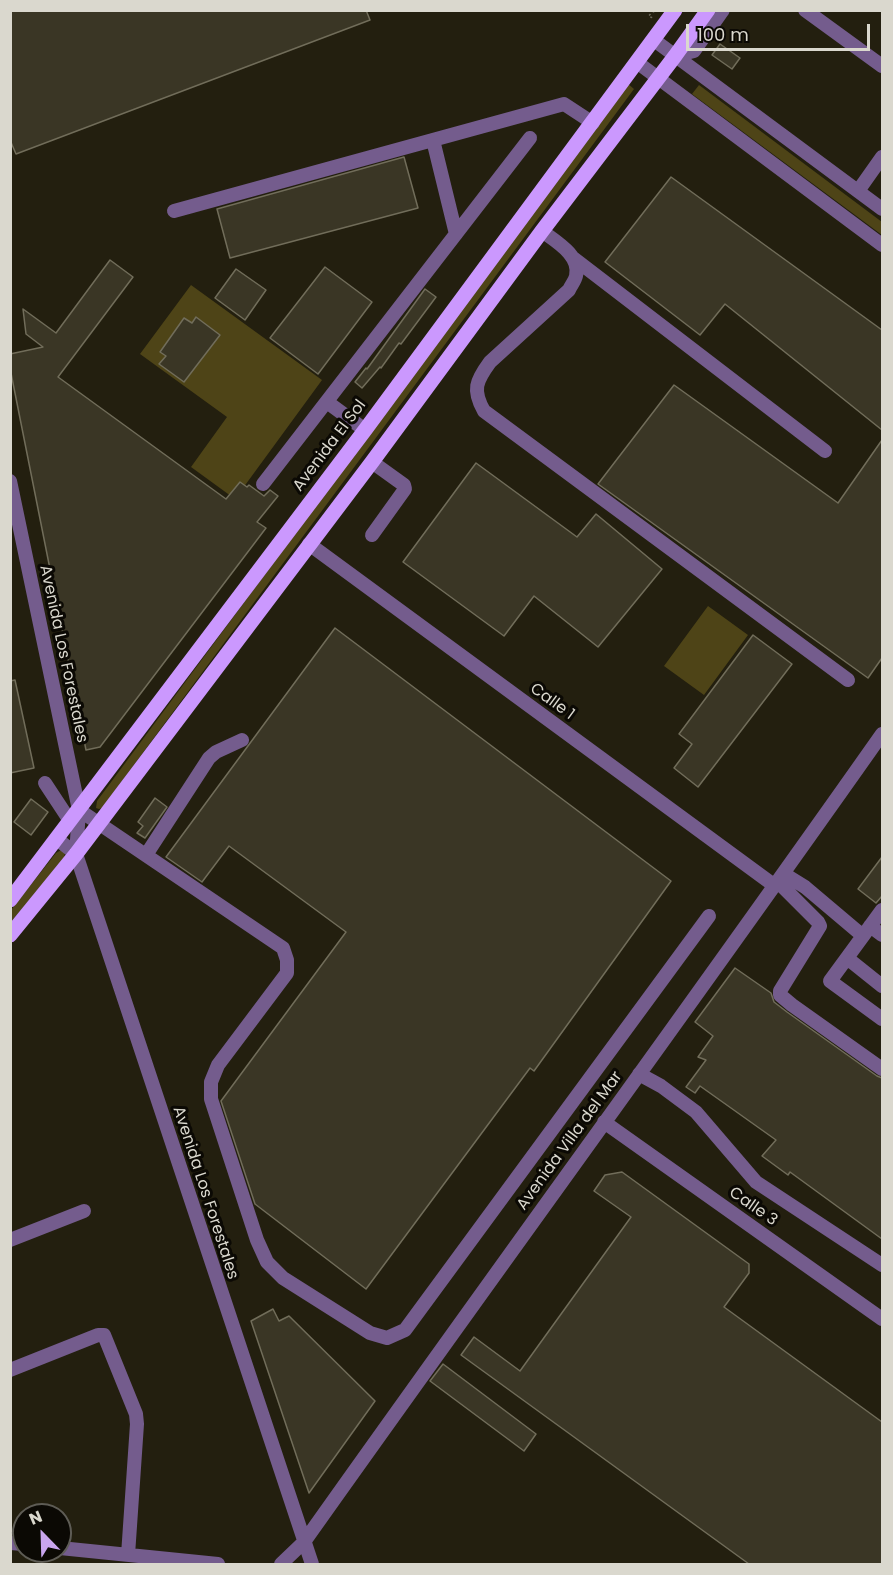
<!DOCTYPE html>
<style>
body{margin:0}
#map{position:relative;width:893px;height:1575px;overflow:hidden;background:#231f0f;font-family:Poppins,sans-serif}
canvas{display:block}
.frame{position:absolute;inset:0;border:12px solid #dad8ce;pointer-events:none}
.north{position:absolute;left:12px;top:1503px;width:60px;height:60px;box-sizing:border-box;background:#0b0904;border:2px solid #5e5c55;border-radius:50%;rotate:337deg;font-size:16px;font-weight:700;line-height:24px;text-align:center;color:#dad8ce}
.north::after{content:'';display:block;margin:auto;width:21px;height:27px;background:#c9a5ee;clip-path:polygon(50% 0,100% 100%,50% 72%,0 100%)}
.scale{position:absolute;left:686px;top:24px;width:184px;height:27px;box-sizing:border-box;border:3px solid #dad8ce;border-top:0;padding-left:8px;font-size:18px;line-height:21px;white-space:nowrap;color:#dad8ce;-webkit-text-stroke:4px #0b0904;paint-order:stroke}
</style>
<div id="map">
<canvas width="893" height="1575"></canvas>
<div class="frame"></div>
<div class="north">N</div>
<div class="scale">100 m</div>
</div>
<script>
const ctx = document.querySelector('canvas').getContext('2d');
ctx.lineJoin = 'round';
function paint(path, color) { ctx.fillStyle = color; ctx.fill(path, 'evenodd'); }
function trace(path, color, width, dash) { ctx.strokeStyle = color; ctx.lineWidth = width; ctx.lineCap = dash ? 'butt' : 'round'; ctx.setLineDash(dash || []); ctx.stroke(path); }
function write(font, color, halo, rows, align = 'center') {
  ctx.font = font + ' Poppins,sans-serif'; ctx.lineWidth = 6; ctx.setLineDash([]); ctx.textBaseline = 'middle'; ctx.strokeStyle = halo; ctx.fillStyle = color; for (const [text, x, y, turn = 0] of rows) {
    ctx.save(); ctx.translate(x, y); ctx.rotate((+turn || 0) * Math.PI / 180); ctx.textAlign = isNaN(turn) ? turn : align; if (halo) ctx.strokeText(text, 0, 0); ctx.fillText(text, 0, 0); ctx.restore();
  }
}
const green = new Path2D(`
 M627 83 634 89 102 808 99 809 96 808 97 801 501 256Z
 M699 85 882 222V235L692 94Z
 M191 285 322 380 235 499 191 467 227 417 140 354Z
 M708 606 748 635 704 695 664 666Z
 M61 850 65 853 64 858 11 922V910L56 853Z`);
const building = new Path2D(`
 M10 10H366L370 20 16 154 10 140Z
 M720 44 740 58 732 69 712 55Z
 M404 157 418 208 230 258 217 209Z
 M671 177 882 330V430L725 304 700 335 605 262Z
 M110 260 133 277 58 377 226 499 240 482 247 487 249 485 264 496 270 490 278 496 257 522 266 528 100 747 86 750 10 368V354L43 347 26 334 23 309 56 333Z
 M325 267 372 302 318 374 270 338Z
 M236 269 266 290 245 320 215 298Z
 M425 289 436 297 401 344 399 343 381 368 380 367 362 388 355 382 366 368 367 369Z
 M196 317 220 335 184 382 159 364 166 356 160 352 184 318 192 323Z
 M674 385 838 503 882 440V658L868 678 598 484Z
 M476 463 577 537 596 514 662 569 598 647 534 596 504 636 403 562Z
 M335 628 671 881 534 1071 530 1068 366 1289 255 1204 221 1101 346 932 229 846 202 882 166 857Z
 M753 635 792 664 698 787 674 768 692 744 679 734Z
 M15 680 34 768 10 773V681Z
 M155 798 167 807 145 838 137 833 143 826 138 822Z
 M31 799 48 812 31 835 14 822Z
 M882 857V896L876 903 858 889Z
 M735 968 771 993 774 1002 787 1012 877 1076 882 1078V1239L790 1172 788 1175 762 1156 776 1140 700 1086 695 1093 686 1087 706 1060 698 1057 713 1036 695 1022Z
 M622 1172 749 1264V1273L724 1307 882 1422V1564H749L461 1355 474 1337 520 1371 631 1217 594 1191 605 1175Z
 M273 1309 279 1321 289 1316 375 1401 309 1493 251 1321Z
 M443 1364 536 1434 524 1451 430 1381Z`);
const path = new Path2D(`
 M645 10 651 16
 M651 18 654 10`);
const minor = new Path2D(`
 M805 10 882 66
 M654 40 882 209
 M675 56 694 51 723 10
 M638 63 882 245
 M433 140 456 234
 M858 191 882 157
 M174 211 564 104 593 123
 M542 231C555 241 581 255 576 276 575 281 571 285 569 290L490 362C476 381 472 390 484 411L848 680
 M572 257 825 451
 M327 402 365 430
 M372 462 404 485 405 489 372 535
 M10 481 79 810 283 948 287 960V973L218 1065 211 1082V1099L257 1240 267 1262 283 1278 370 1333 387 1338 405 1330 709 916
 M263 484 530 138
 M309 544 775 886
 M45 783 70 821
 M57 839 76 854 312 1564
 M76 854 79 811
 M146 855 209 758 216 752 242 740
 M784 874 805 887 863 936
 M778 882 818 922 820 926 780 991V995L792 1005 882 1069
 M882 910 830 981 882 1019
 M870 926 882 935
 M847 958 882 986
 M639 1074 661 1086 696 1112 756 1182 882 1265
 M604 1122 882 1319
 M10 1240 84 1211
 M10 1370 98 1335H104L136 1414 137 1424 128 1555
 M10 1543 24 1544
 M60 1548 218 1564
 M281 1564 304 1542C496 1271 692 1004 882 734`);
const major = new Path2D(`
 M10 900 365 430 675 10
 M10 935 76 854 372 462 542 231 675 56 708 10`);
const streetNames = [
 ["Avenida El Sol",330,446,-53],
 ["Avenida Los Forestales",63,654,78],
 ["Calle 1",552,702,36],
 ["Avenida Villa del Mar",570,1141,-54],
 ["Avenida Los Forestales",205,1193,72],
 ["Calle 3",753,1207,35]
];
paint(green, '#4e4417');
paint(building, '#3a3625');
trace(building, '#716d5a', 1.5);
trace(path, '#6b685a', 2, [1.5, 4.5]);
trace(minor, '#745c8d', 14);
trace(major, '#cb98fe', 15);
write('16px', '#dad8ce', '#0b0904', streetNames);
</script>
